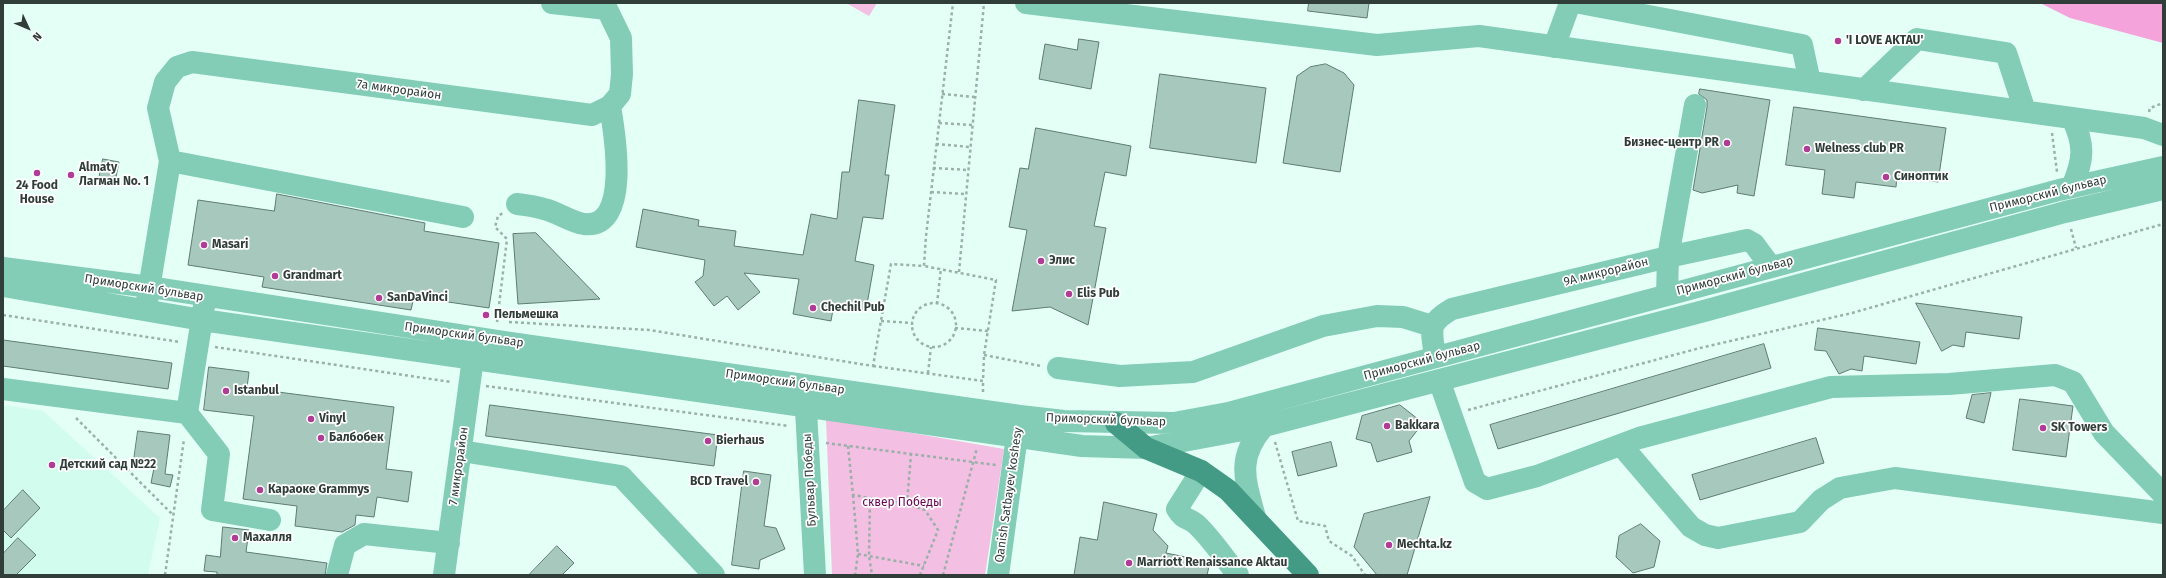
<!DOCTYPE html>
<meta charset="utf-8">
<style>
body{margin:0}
#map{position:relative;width:2166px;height:578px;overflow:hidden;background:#e4fff6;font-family:"Fira Sans",sans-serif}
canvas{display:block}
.frame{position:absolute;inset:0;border:4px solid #303d39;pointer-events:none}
.north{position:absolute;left:8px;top:8px;width:40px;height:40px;-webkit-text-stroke:3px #fff;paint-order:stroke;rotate:134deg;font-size:11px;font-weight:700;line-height:16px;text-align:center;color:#303d39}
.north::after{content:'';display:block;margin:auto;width:14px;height:18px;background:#303d39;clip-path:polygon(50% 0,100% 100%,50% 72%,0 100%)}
</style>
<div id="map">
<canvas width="2166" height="578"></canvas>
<div class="frame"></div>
<div class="north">N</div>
</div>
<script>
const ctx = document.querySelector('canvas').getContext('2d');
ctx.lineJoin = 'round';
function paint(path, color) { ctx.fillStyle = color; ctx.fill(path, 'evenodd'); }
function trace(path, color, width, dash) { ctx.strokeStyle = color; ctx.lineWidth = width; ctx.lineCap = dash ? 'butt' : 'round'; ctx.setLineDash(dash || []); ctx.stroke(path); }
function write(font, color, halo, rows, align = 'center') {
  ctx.font = font + ' "Fira Sans",sans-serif'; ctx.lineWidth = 3.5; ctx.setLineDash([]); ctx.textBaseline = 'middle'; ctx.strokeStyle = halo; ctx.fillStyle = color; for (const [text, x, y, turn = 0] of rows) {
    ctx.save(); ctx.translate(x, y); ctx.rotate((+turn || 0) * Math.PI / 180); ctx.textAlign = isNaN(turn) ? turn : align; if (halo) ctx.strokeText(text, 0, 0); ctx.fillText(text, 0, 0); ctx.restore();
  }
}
const built = new Path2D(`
 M3 405 43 411 160 518 148 575H3Z`);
const green = new Path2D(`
 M846 3H877L869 16Z
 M826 418 1004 449 985 575H832Z`);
const water = new Path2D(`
 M2040 3H2163V43L2070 18Z`);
const building = new Path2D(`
 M1309 3H1369L1367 18 1308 11Z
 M1079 39 1099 42 1091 89 1039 79 1045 44 1077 50Z
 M1326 64 1344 73 1354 85 1340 172 1283 163 1297 76 1310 67Z
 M1160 74 1266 88 1256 163 1150 148Z
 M1700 89 1770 100 1754 196 1737 193 1738 185 1702 193 1693 190 1707 107V100L1699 94Z
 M859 100 895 105 885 175H889L883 219 863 217 855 261 874 265 866 310 834 304 831 321 793 314 799 279 744 273 760 292 738 310 727 296 714 306 695 282 703 276 705 260 636 247 643 209 699 220 698 226 736 231 734 246 803 255 811 214 837 219 842 172H849Z
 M1794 107 1946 128 1938 182 1897 176 1896 187 1856 182 1854 198 1822 194 1825 170 1786 165Z
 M1036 128 1131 146 1126 176 1105 172 1094 226 1106 228 1088 325 1050 307 1012 311 1027 230 1009 227 1020 168 1028 169Z
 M103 159 119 162 115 182 99 179Z
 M277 194 425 223 424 231 499 243 489 308 414 297 411 310 262 287 264 277 188 265 198 200 274 211Z
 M536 233 600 299 518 304 513 234Z
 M1916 303 2022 317 2019 339 1966 332 1964 347 1953 345 1942 351Z
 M1818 328 1920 342 1916 364 1864 356 1862 371 1851 369 1839 374 1826 351 1815 350Z
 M3 340 172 363 168 389 3 366Z
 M1764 344 1771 368 1498 449 1490 425Z
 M209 367 249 372 247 388 394 407 386 469 412 472 408 502 377 497 374 517 356 515 355 525 342 532 295 526 297 506 243 499 254 416 204 410Z
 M1991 393 1984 423 1966 418 1972 395Z
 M2020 399 2073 406 2066 457 2013 450Z
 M490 405 718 435 714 466 486 436Z
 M1400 405 1423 423 1409 441 1412 452 1377 462 1371 443 1356 439 1362 416Z
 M138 431 170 435 165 474 173 475 170 487 151 483 155 463 134 460Z
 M1816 438 1824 463 1700 500 1692 475Z
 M1331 442 1337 466 1298 476 1292 452Z
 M744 471 771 475 764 526 776 528 785 549 760 560 759 569 732 565Z
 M23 490 40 508 11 538 3 530V511Z
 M1430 497 1407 575H1377L1354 547 1364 514Z
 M1104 502 1157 514 1153 530 1168 546 1166 553 1210 562 1207 575H1074L1080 537 1097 540Z
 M1641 524 1660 541 1654 567 1633 573 1616 557 1619 536Z
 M223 527 249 530 246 552 327 563 325 575H217V572L204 571 206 555 220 557Z
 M18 538 36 555 16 575H3V554Z
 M557 546 574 563 562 575H529Z`);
const path = new Path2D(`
 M942 94 975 97
 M2149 112 2150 108 2163 103
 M939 123 972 125
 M2052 133 2057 172
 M936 144 970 147
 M933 168 968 170
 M931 192 965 194
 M2071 229 2076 248
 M959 272 984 3
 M912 325a22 22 0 1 1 44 0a22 22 0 1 1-44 0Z
 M937 304 941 268
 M3 315 180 342
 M881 321 913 323
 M497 322 507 239 495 227 498 216 503 213
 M509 322 649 330 873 366 891 264 924 266 926 236 953 3
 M955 328 988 331
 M215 347 451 382
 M984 355 1041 366
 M873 366 983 381 984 355 996 280 924 266
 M928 373 931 347
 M486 386 789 426
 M983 392V381
 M1468 410 1700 348 1852 313 2163 224
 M76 418 173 515
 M1275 442 1298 521 1325 526 1329 541 1352 556 1365 575
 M826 443 996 465
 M848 446 853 495 870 498 869 556 872 575
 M853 495 858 554 855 575
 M870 498 907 504 925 510 938 530 920 575
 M907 504 911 454
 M858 554 924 566
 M165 575 184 439
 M943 575 977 448`);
const minor = new Path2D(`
 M552 3 607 9
 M1026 3 1377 45 1479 36 2144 128 2163 135
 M1580 3 1802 45 1810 82
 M1554 47 1570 3
 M1864 90 1917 39 2006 53 2025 111
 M2072 118C2085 145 2084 159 2072 187
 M170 161 463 217
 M517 204C526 205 535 206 544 209 557 212 571 222 584 224 632 230 614 130 610 106
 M3 268 150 287 505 342 1020 416 1064 421 1174 423 1228 413 2059 190 2163 167
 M3 286 202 320 1082 446 1146 448 1264 426 1704 311 2065 212 2163 189
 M1667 295 1668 257 1747 240 1754 244 1771 267
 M147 301 170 161 158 108 165 82 177 67 192 62 592 115 610 106 620 94 622 74 621 38 604 3
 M1435 357C1432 330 1426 324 1452 309L1668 257 1695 105
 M1058 368 1120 376 1193 372 1323 326 1377 316 1403 317 1432 326
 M1439 380 1475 482 1487 489 1537 476 1639 438 1831 387 1949 384 2055 375 2073 382 2104 433 2163 494
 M3 389 187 413 204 306
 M805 391 815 575
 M187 413 219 454 212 510 270 520
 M1621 445 1691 527 1705 535 1718 538 1800 522 1821 500 1840 488 1895 478 2163 513
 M461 451 621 476 714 575
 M1201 471 1177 509C1184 521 1188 517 1196 524 1212 539 1224 558 1238 575
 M1255 517C1245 480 1236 458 1264 426
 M337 575 345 545 364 534 449 543
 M444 575 473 358
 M998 575 1019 421`);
const major = new Path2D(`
 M1116 423 1146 448 1201 471 1228 490 1308 575`);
const markers = [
 [1838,41,4,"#b03c95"],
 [1727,143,4,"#b03c95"],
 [1807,149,4,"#b03c95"],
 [37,173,4,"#b03c95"],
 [71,175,4,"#b03c95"],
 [1886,177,4,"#b03c95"],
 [204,245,4,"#b03c95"],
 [1041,261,4,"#b03c95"],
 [275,276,4,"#b03c95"],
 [1069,294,4,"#b03c95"],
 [379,298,4,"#b03c95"],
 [813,308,4,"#b03c95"],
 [486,315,4,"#b03c95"],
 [226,391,4,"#b03c95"],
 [311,419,4,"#b03c95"],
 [1387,426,4,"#b03c95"],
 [2043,428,4,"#b03c95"],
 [321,438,4,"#b03c95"],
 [708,441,4,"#b03c95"],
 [52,465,4,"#b03c95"],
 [756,482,4,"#b03c95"],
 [260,490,4,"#b03c95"],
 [235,538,4,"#b03c95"],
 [1389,545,4,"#b03c95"],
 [1129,563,4,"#b03c95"]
];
const poiNames = [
 ["'I LOVE AKTAU'",1846,41],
 ["Бизнес-центр PR",1719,143,"right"],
 ["Welness club PR",1815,149],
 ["Almaty",79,168],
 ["Лагман No. 1",79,182],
 ["Синоптик",1894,177],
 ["24 Food",37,186,"center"],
 ["House",37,200,"center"],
 ["Masari",212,245],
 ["Элис",1049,261],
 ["Grandmart",283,276],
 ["Elis Pub",1077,294],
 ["SanDaVinci",387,298],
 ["Chechil Pub",821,308],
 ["Пельмешка",494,315],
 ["Istanbul",234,391],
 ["Vinyl",319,419],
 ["Bakkara",1395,426],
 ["SK Towers",2051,428],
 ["Балбобек",329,438],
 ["Bierhaus",716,441],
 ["Детский сад №22",60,465],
 ["BCD Travel",748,482,"right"],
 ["Караоке Grammys",268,490],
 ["Махалля",243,538],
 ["Mechta.kz",1397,545],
 ["Marriott Renaissance Aktau",1137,563]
];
const streetNames = [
 ["7а микрорайон",399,90,8],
 ["Приморский бульвар",2048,194,-14],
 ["9А микрорайон",1606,272,-14],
 ["Приморский бульвар",1735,276,-15],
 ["Приморский бульвар",144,288,9],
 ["Приморский бульвар",464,335,8],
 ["Приморский бульвар",1422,361,-15],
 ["Приморский бульвар",785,382,8],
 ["Приморский бульвар",1106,420,2],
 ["7 микрорайон",459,466,-82],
 ["Бульвар Победы",810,480,-93],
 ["Qanish Satbayev koshesy",1009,495,-82]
];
const parkNames = [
 ["сквер Победы",902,503]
];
paint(built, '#d1fcee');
paint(green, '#f3bfe2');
paint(water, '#f4a3db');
paint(building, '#a7c8bd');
trace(building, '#5e7c73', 1);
trace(path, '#9ab0a9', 2.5, [3, 3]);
trace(minor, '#83cdb7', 22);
trace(major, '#449b85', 22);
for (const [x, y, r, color] of markers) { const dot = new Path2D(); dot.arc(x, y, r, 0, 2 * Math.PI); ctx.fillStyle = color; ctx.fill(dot); trace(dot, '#fff', 1.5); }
write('bold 12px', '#303d39', '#fff', poiNames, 'left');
write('12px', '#303d39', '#fff', streetNames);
write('12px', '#670654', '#fff', parkNames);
</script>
